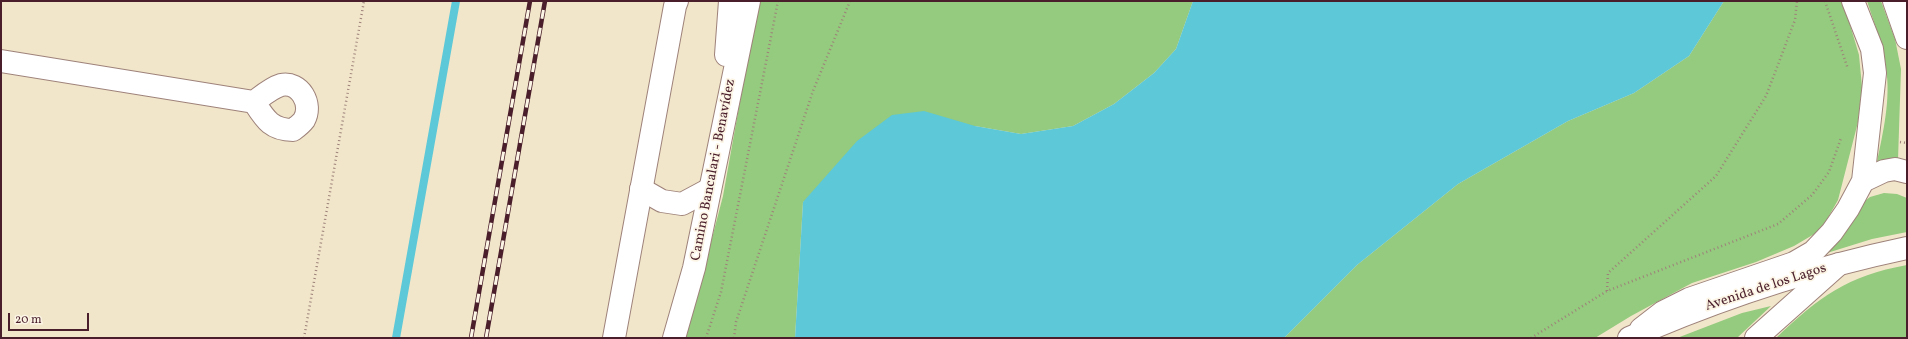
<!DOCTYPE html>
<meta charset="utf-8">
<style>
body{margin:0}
#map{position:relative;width:1908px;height:339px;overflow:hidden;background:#f1e6ca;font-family:Vollkorn,serif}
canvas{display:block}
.frame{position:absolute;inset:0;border:2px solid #4a1f2b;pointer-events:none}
.scale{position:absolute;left:8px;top:313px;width:81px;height:18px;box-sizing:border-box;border:2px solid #4a1f2b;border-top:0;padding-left:5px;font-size:12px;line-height:14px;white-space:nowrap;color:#4a1f2b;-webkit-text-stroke:3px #fcf5e5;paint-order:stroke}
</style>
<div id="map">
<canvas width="1908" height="339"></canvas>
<div class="frame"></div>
<div class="scale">20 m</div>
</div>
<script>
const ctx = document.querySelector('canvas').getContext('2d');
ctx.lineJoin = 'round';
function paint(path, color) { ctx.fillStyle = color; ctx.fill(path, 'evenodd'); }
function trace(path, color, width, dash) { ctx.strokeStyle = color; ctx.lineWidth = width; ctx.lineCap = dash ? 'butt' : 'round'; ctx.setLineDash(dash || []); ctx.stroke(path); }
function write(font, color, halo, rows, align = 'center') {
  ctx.font = font + ' Vollkorn,serif'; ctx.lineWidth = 3.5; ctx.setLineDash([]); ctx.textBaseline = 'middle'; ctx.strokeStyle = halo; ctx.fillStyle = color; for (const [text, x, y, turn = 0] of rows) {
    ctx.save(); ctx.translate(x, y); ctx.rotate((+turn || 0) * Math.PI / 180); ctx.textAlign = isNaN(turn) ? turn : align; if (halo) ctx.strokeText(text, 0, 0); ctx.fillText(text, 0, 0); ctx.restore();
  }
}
const green = new Path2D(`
 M758 1H1193L1176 49 1154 73 1114 104 1073 126 1021 134 975 126 803 202 795 338H686L723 196Z
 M1724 1H1843L1859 55 1862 87 1858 122 1838 200 1821 230 1794 246 1756 262 1692 283 1631 316 1595 338H1284L1357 265 1458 184 1568 121 1634 93 1689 56Z
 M1867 1H1881L1895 39 1901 69 1898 160 1879 165 1877 162C1883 132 1891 100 1886 68 1883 45 1874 23 1867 1Z
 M1884 193 1897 194 1907 198V232L1872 239 1827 253 1861 204 1870 197Z
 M1907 265V338H1776C1819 297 1847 276 1907 265Z
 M1771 306 1737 338H1677L1742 313Z`);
const water = new Path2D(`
 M1193 1H1724L1689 56 1634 93 1568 121 1458 184 1357 265 1284 338H795L803 202 857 141 892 115 924 111 975 126 1021 134 1073 126 1114 104 1154 73 1176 49Z`);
const stream = new Path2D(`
 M396 338 456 1`);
const path = new Path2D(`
 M1825 1 1848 69
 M1900 142 1907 143
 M1607 291 1608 273 1716 176 1766 96 1795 20 1797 1
 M304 338 364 1
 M706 338 721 292 778 1
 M734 338 736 322 813 91 850 1
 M1531 338 1607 291 1778 224 1812 195 1829 172 1841 138`);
const minor = new Path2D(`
 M1853 1 1872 49 1875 73 1863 181
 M1894 1 1907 38
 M1 61 254 102C262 96 271 88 281 85 300 81 313 104 304 120 301 124 297 127 293 130 271 130 265 119 254 102
 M641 189 662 201 682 204 710 189
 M1641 329 1663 312 1689 299 1794 263 1813 252 1832 232 1848 209 1863 181 1884 171 1895 169 1907 172
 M1756 338 1839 264`);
const tertiary = new Path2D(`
 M1629 338C1718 299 1812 268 1907 248`);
const secondary = new Path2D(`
 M726 55 730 1
 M614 338 675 6 677 1
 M674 338 694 268 749 1`);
const rail = new Path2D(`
 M471 338 530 1
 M486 338 545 1`);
const streetNames = [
 ["Camino Bancalari - Benavídez",714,170,-79],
 ["Avenida de los Lagos",1766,288,-18]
];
paint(green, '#94cb7e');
paint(water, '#5dc8d7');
trace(stream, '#5dc8d7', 8);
trace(minor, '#9e827a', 24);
trace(tertiary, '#9e827a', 24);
trace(secondary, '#9e827a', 24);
trace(path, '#9e827a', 2.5, [1, 3]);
trace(minor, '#fff', 22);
trace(tertiary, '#fff', 22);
trace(secondary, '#fff', 22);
trace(rail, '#4a1f2b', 4.5);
trace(rail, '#fcf5e5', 3, [9]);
write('14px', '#4a1f2b', '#fcf5e5', streetNames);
</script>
